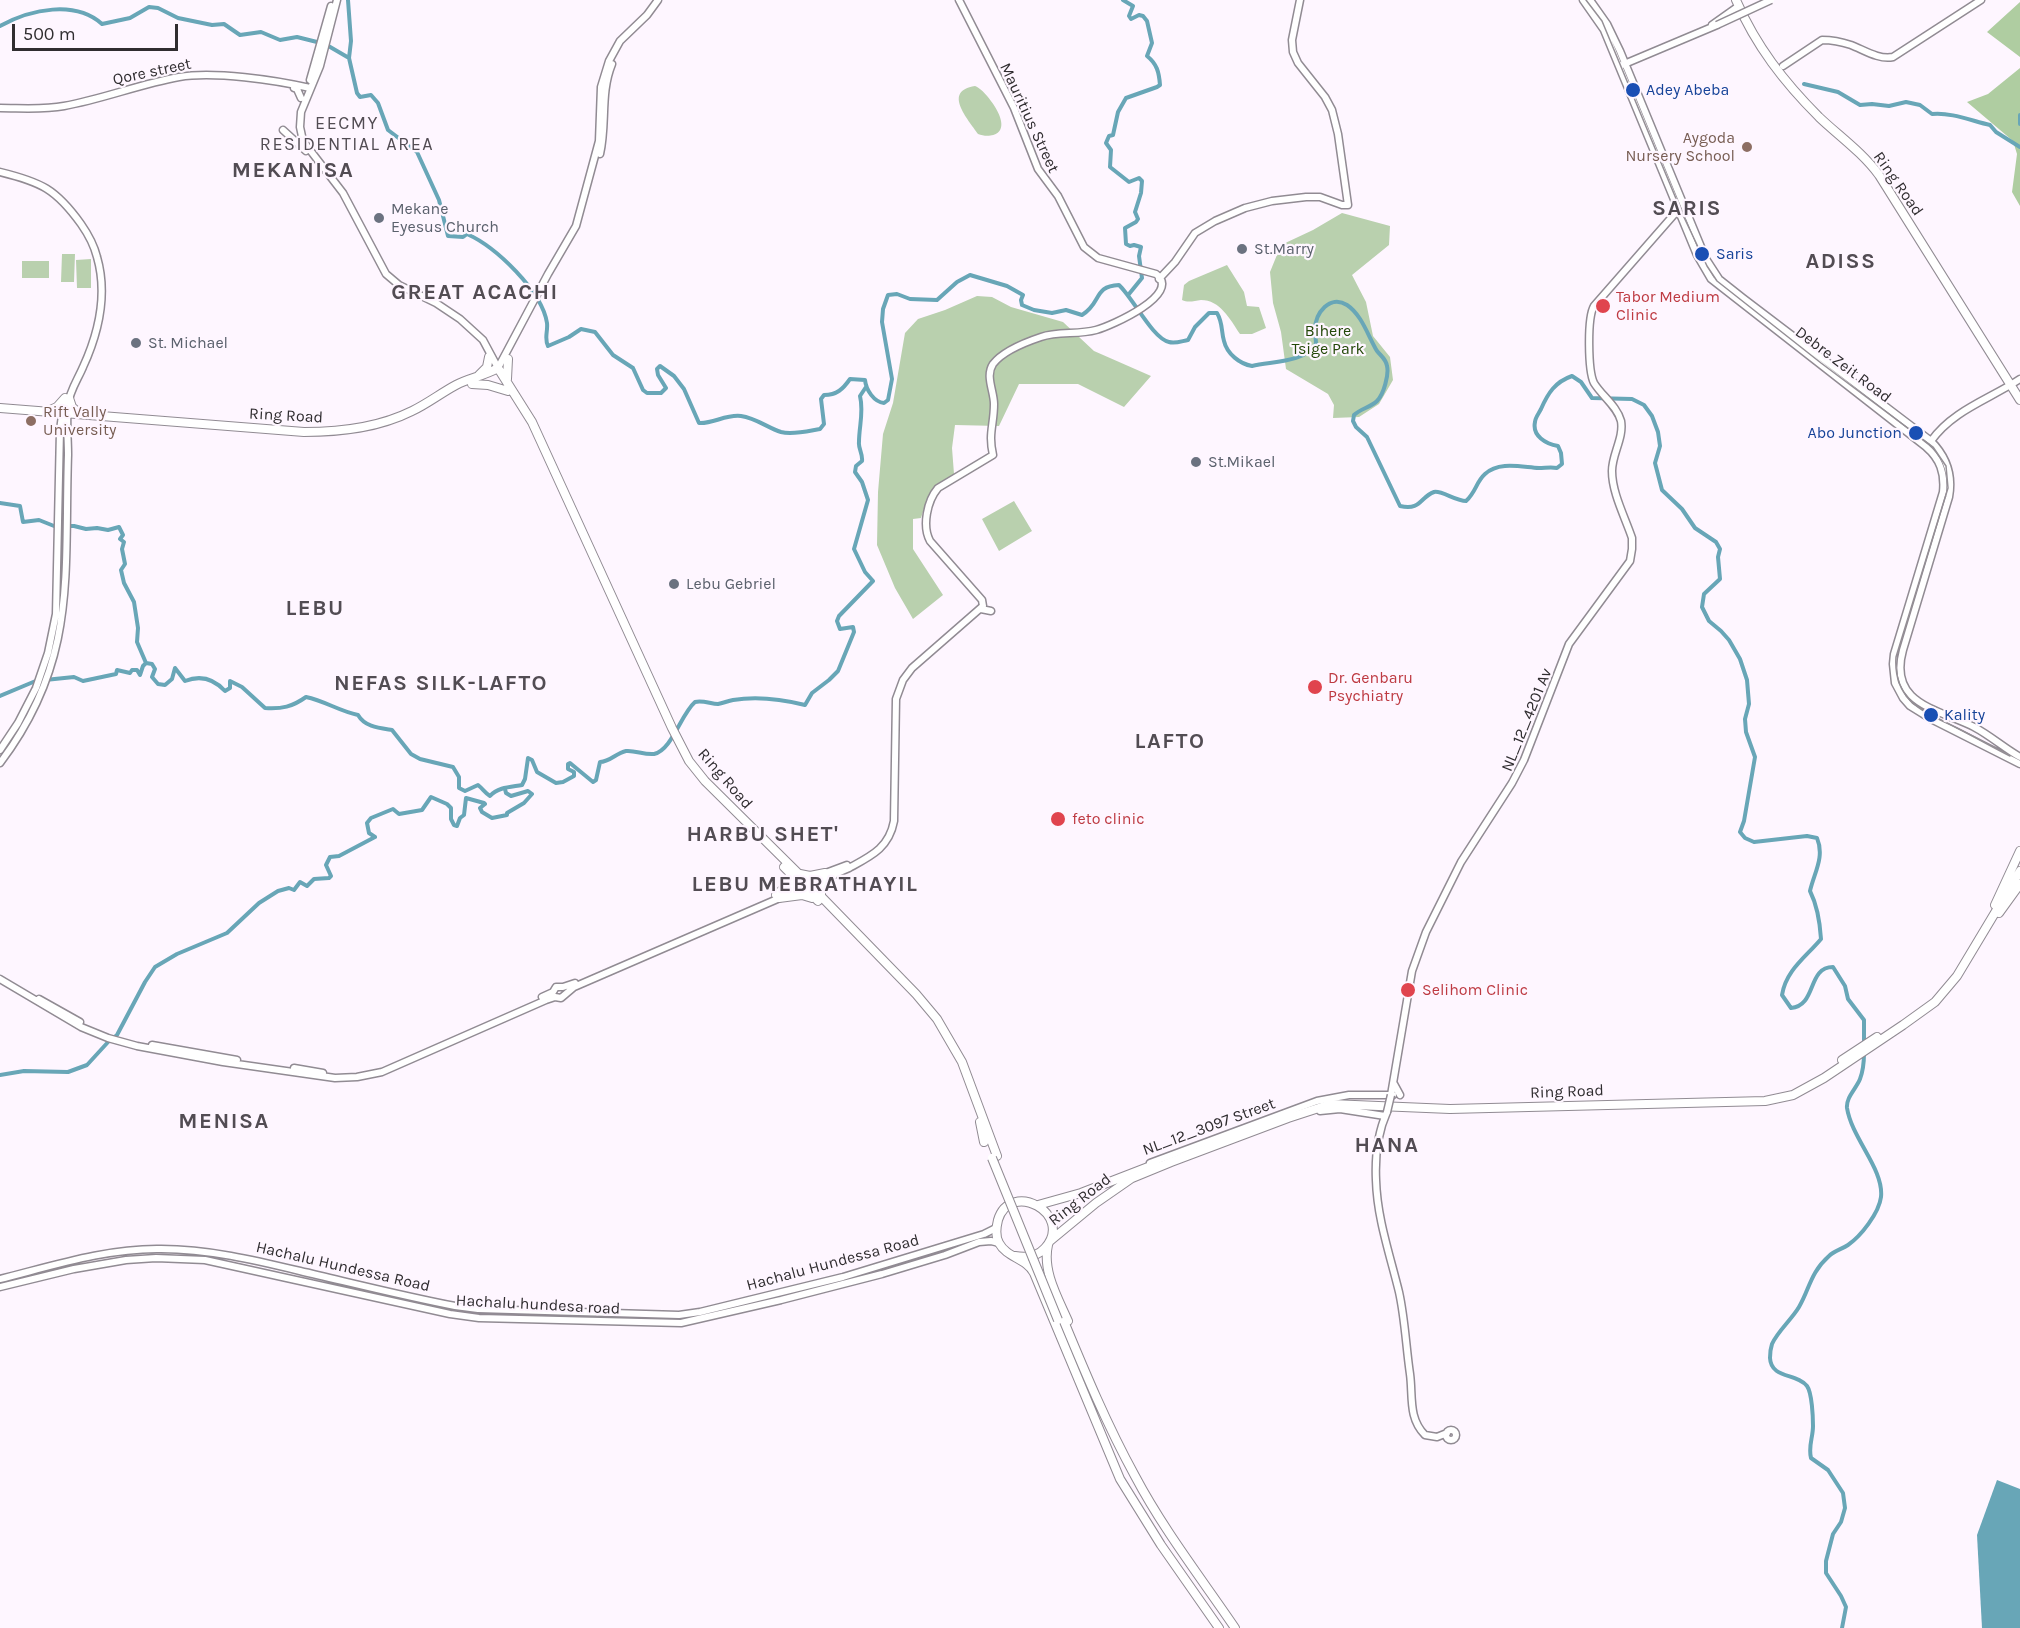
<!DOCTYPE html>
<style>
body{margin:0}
#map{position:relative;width:2020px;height:1628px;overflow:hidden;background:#fef6ff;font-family:Karla,sans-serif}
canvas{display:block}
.scale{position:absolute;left:12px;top:24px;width:166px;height:27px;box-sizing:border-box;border:3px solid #302d30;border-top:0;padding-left:8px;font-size:18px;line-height:21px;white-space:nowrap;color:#302d30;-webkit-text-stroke:4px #fef6ff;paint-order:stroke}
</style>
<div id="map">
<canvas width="2020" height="1628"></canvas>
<div class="scale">500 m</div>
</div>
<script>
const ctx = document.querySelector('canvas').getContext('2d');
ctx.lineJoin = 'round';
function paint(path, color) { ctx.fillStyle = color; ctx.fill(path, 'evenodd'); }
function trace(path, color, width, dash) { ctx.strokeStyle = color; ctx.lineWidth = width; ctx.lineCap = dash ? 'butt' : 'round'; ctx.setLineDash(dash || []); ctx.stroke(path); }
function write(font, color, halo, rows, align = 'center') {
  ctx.font = font + ' Karla,sans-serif'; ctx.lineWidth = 4.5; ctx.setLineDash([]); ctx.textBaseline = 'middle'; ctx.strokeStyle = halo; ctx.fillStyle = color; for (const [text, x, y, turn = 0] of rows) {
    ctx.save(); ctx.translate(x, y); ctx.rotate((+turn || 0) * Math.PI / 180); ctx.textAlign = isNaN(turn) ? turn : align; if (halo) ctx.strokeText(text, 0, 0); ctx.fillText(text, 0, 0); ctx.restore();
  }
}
const green = new Path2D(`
 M975 86C984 89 1000 111 1001 121 1004 136 988 138 978 134 968 119 942 91 975 86Z
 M1342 213 1390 226 1389 245 1352 275 1366 302 1373 336 1390 357 1393 380 1379 404 1359 417 1333 418 1334 405 1328 394 1286 369 1281 332 1273 303 1270 272 1281 245 1313 230Z
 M62 254H75L74 282H61Z
 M91 259V288H77L76 260Z
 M22 261H49V278H22Z
 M1227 265 1244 292 1247 306 1259 307 1266 328 1252 334H1240C1230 319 1220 300 1201 300 1194 301 1188 303 1182 300L1184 285 1189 281Z
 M977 296 992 297 1011 307 1063 322 1094 351 1151 376 1124 407 1078 384H1019L999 426 955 425 952 448 954 474C930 489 930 491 921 518L913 519V549L943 595 913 619 895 588 877 545 878 492 883 434 893 403 905 333 918 319 945 310Z
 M1014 501 1032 531 999 551 982 519Z`);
const forest = new Path2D(`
 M2020 2V57L1987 32Z
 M2020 68V206L2012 192 2017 154 2013 141 1967 102 1988 94Z`);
const water = new Path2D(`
 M1997 1480 2020 1489V1628H1982L1977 1535Z`);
const river = new Path2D(`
 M348 0 351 41 349 58 357 93 360 97 371 95 378 103 388 130 417 152 439 200 448 236 463 237 467 234C496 247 542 291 547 323 548 332 544 338 548 346L569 337 581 329 595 332 613 355 633 368 643 390 647 393H661L666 388 658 375 657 369 660 366 674 376 684 389 699 423C713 424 726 414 741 416 756 418 768 428 781 432 793 435 808 431 820 429L824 424 821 399 824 395C837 395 843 389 850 379L865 380C866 390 874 402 884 403L888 400 892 379 882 322 883 309 888 295 897 294 910 299 937 300 957 282 970 275 1007 286 1023 295 1021 300 1022 305 1034 310 1052 313 1066 310 1082 315C1102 303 1093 286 1119 285 1133 298 1153 339 1169 342 1175 344 1182 341 1188 340L1195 327 1209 313H1217C1223 323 1221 331 1224 341 1227 354 1240 364 1252 366 1274 361 1303 363 1316 344 1316 339 1315 334 1315 330 1315 313 1330 294 1347 305 1362 315 1368 336 1377 351 1381 356 1386 359 1387 366 1389 374 1384 394 1377 401 1371 407 1360 409 1354 415L1353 421 1356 427 1367 437 1400 506C1421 511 1420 497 1434 492 1441 490 1456 501 1466 501 1476 492 1476 482 1485 474 1499 461 1521 467 1539 468 1545 468 1551 467 1557 468L1562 464 1561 453 1558 446C1546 444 1532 436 1535 422 1535 418 1539 413 1541 409 1548 393 1555 382 1572 376L1581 382 1592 398 1632 399 1644 405 1652 416 1658 432 1660 446 1655 463 1662 490 1682 509 1695 528 1716 542 1720 549 1718 557 1720 579 1704 594 1702 607 1709 621 1721 631 1729 640 1740 659 1747 680 1749 704 1745 719 1746 732 1755 757 1744 821 1740 832 1745 838 1754 842 1807 836 1817 838C1825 857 1814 873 1810 891 1817 905 1820 923 1821 939 1806 957 1786 970 1782 995L1791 1008C1817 1006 1807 967 1833 967L1845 986 1848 999 1864 1020V1045
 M1123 0 1133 6 1129 16 1131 19 1139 15 1143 16 1147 21 1152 43 1147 56C1157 64 1159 72 1160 85L1157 87 1126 98 1118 112 1113 135 1109 136 1106 143 1111 150 1110 167 1129 182 1139 178 1142 181 1141 193 1135 212 1138 219 1136 222 1125 228 1126 244 1130 246 1134 245 1141 247 1139 256 1142 278 1129 294
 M0 26C31 9 75 0 102 24L130 18 149 7 158 8 178 18 212 25 224 24 240 35 261 32 280 40 297 37 325 44 349 58
 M1804 84 1838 92 1860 105 1872 104 1889 106 1906 102 1920 105 1932 114C1951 112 1972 121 1990 125L1996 132 2020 147
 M2020 115V124
 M0 503 20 506 23 522 39 520 54 526H74L86 529 97 528 108 530 119 527 123 535 120 539 124 542 122 549 125 564 121 570 124 583 134 602 138 628 137 642 146 663
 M45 680 74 677 83 681 116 674 117 670 130 673 132 670H137L140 675 143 666 146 663 152 664 155 669 152 677 158 684 165 685 172 679 175 668 185 681C200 675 214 679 225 691L230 688V681L242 687 265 708C282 709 292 707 306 697 325 701 339 711 358 715 365 727 379 728 392 730L411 754 420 759 453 767 459 777V788L465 791 478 785C483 789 485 793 490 796 498 787 511 787 522 785L525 779 528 758 532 760 537 772 556 783 563 782 574 776V772L568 769V764L570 763 593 782 596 780 600 762C610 762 616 753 626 751 635 750 644 755 654 754 672 750 681 714 695 702 703 700 711 704 718 704 723 703 728 701 733 700 757 696 781 699 805 705L812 693 829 680 838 671 854 632 853 627 840 629 837 621 839 616 873 581 865 572 854 549 868 500 862 482 855 472 856 466 862 461C863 454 858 448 859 442 859 426 864 412 860 396L866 387
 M0 696 38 680
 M0 1075 24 1071 68 1072 87 1065 109 1041 117 1035 145 982 155 967 177 954 227 933 259 903 278 891 289 888 294 890 300 882 307 886 314 879 329 878 331 876 326 865 330 857 339 856 375 837 369 833 367 823 371 818 393 809 399 814 422 810 431 797 447 804 451 808V819L454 825 457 826 460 818 464 815 466 798 484 803 485 804 480 808 482 812 492 818 507 815V813L524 803 532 794 528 791 511 796 506 793 505 789
 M1842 1628 1846 1607 1841 1596 1826 1573V1561L1833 1534 1841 1522 1845 1508 1843 1493 1828 1470 1811 1458C1808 1446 1813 1438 1813 1426 1813 1417 1812 1393 1807 1386 1797 1373 1771 1379 1770 1358 1770 1354 1771 1347 1772 1344 1777 1332 1792 1319 1799 1307 1810 1288 1810 1273 1829 1256 1834 1251 1842 1249 1848 1245 1861 1236 1879 1213 1881 1197 1884 1169 1852 1139 1847 1108 1846 1097 1856 1089 1860 1079 1863 1071 1864 1062 1864 1053`);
const major = new Path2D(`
 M337 0 320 66 301 112 300 127 303 141 343 193 386 274 399 285 436 303 460 319 483 340 498 368 548 274 576 226 599 141 601 87 609 61 620 41 647 15 658 0
 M1583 0 1604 30 1697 255 1711 279 1926 447C1940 459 1945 473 1943 492L1894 654 1893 664 1895 683 1903 698 1910 706 1931 719 2020 764
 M1590 0 1607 24 1620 51 1706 259 1719 279 1743 298 1931 441C1947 457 1953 475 1949 497L1903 650C1888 704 1938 709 1974 727 1991 736 2004 748 2020 757
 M1712 25 1736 8
 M1622 65 1717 25
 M1783 66 1822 40C1832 40 1842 42 1851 45 1864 50 1879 60 1893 57L1981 0
 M310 80 331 6
 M294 88 297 89 301 98
 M0 108C21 108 43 110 64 106 103 99 140 84 179 77 214 71 275 80 310 88
 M283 130 306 151
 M600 154C607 124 600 93 612 64
 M0 172C41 182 56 189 81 224 88 234 94 245 97 257 108 295 99 332 83 367 78 379 69 392 68 405 66 421 68 438 68 455 64 575 78 660 0 763
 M1159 279 1175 262 1195 233 1215 221 1245 208 1272 201 1306 197H1320L1342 205H1348L1338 134 1332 110 1325 97 1298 63 1293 52 1292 40 1300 0
 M1931 441C1953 410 1990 399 2020 379
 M981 609 991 611
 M0 750 18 723 36 688 48 653 56 614 60 430 64 401
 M823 874 847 865
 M782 892 803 883
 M0 979 81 1027 108 1038 137 1046 223 1062 335 1078 357 1077 382 1072 546 1000 555 997 561 998 574 987 849 868C871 856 889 848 894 821L896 699 903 680 912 668 983 606 982 600 930 541C922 526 927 501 938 488L993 455C988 433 994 425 994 404 994 391 985 376 993 364 1003 351 1026 342 1041 337 1058 331 1078 335 1096 330 1111 326 1183 294 1156 274L1098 258 1084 247 1058 196 1038 169 1014 108 959 0
 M542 997 553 992 556 987H563L575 983
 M39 999 80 1022
 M152 1045 237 1060
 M294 1068 323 1073
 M1394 1084 1400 1095
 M1391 1095 1412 971 1426 932 1461 862 1512 783 1524 760 1569 644 1630 561 1632 549V538C1625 517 1612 493 1612 471 1612 454 1624 438 1621 421 1617 406 1602 396 1594 383 1588 371 1587 318 1594 306L1678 210
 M1320 1111 1340 1109 1385 1116
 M1387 1112C1378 1132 1375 1158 1376 1180 1377 1218 1390 1255 1399 1292 1405 1319 1406 1347 1410 1374 1413 1396 1408 1418 1425 1435L1437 1437 1447 1433
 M1150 1163 1317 1101 1349 1095H1393
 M0 1279C52 1266 107 1248 161 1249 208 1249 254 1260 300 1271 352 1283 403 1296 455 1306L478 1309 679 1315 700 1312 843 1277 984 1234 996 1228
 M0 1287 74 1269 126 1260 156 1258 205 1260 450 1314 479 1318 681 1323 781 1300 882 1274 945 1255 979 1242 991 1241 999 1243
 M1446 1435a5 5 0 1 1 10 0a5 5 0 1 1-10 0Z`);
const highway = new Path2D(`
 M1736 0C1756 46 1784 82 1819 117 1839 136 1862 152 1879 175L2020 400
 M479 375 487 367 489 357
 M507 379 508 359
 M472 384 488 385 508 391
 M69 398 72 407 80 414
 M0 408 304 432C341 432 378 428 412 411 427 404 441 393 456 385 469 378 484 376 498 368L532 422 672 728 689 761 705 781 810 885 916 994 937 1019 962 1062 997 1156
 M48 411 57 407 65 398
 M784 867 818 901
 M800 874 810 876 825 873
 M776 895 790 883V874
 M821 897V888L833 875
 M779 898 802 895 812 898
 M1995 905 2020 851
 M1999 913 2020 884
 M1842 1060 1877 1037
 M980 1122 984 1142
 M1038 1205 1081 1193 1156 1164
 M1050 1241 1096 1203 1132 1178 1171 1162 1288 1118 1331 1104 1450 1109 1765 1101 1793 1095 1824 1078 1903 1025 1935 1002 1957 976 2020 871
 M1048 1245C1042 1271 1058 1298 1068 1321
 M1015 1256C1026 1258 1037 1257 1045 1248 1075 1214 1010 1179 998 1220 996 1228 995 1236 999 1243 1007 1258 1026 1258 1034 1273L1120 1479 1161 1545 1219 1628
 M1063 1319C1085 1372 1107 1425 1135 1476 1163 1529 1201 1578 1235 1628`);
const tram = new Path2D(`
 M1586 0 1602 21 1682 213 1707 266 1717 281 1821 363 1933 447 1946 466 1948 488 1896 657C1893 701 1924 712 1957 728 1975 737 1992 747 2010 756`);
const majorBridge = new Path2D(`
 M1717 25 1771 0
 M1387 1112 1391 1095`);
const highwayBridge = new Path2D(`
 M992 1158 1058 1320`);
const markers = [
 [1633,90,8,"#1a4fb4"],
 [1747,147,6,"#8d6e63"],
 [379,218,6,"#6b7280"],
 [1242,249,6,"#6b7280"],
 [1702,254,8,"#1a4fb4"],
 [1603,306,8,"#e0444e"],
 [136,343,6,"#6b7280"],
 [31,421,6,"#8d6e63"],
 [1916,433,8,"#1a4fb4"],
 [1196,462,6,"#6b7280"],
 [674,584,6,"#6b7280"],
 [1315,687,8,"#e0444e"],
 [1931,715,8,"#1a4fb4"],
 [1058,819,8,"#e0444e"],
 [1408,990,8,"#e0444e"]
];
const streetNames = [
 ["Qore street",152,72,-12],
 ["Mauritius Street",1029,118,65],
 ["Ring Road",1898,184,55],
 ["Debre Zeit Road",1843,365,37],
 ["Ring Road",286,416,3],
 ["NL_12_4201 Av",1527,720,-68],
 ["Ring Road",725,779,49],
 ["Ring Road",1567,1092,-2],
 ["NL_12_3097 Street",1209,1127,-20],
 ["Ring Road",1080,1200,-38],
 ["Hachalu Hundessa Road",833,1263,-15],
 ["Hachalu Hundessa Road",343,1267,13],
 ["Hachalu hundesa road",538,1305,3]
];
const transitNames = [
 ["Adey Abeba",1646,90],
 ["Saris",1716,254],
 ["Abo Junction",1902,433,"right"],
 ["Kality",1944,715]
];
const educationNames = [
 ["Aygoda",1735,138],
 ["Nursery School",1735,156],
 ["Rift Vally",43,412,"left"],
 ["University",43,430,"left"]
];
const worshipNames = [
 ["Mekane",391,209],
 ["Eyesus Church",391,227],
 ["St.Marry",1254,249],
 ["St. Michael",148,343],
 ["St.Mikael",1208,462],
 ["Lebu Gebriel",686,584]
];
const healthNames = [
 ["Tabor Medium",1616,297],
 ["Clinic",1616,315],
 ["Dr. Genbaru",1328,678],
 ["Psychiatry",1328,696],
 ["feto clinic",1072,819],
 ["Selihom Clinic",1422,990]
];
const parkNames = [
 ["Bihere",1328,331],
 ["Tsige Park",1328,349]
];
const neighbourhoodNames = [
 ["EECMY",347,124],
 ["RESIDENTIAL AREA",347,145]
];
const districtNames = [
 ["MEKANISA",293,171],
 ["SARIS",1687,209],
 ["ADISS",1841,262],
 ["GREAT ACACHI",475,293],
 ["LEBU",315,609],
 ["NEFAS SILK-LAFTO",441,684],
 ["LAFTO",1170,742],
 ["HARBU SHET'",763,835],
 ["LEBU MEBRATHAYIL",805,885],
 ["MENISA",224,1122],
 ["HANA",1387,1146]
];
paint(green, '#b9d0ae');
paint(forest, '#afcda1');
paint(water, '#68a6b7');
trace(river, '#68a6b7', 4);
trace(major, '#918b93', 9);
trace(highway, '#918b93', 10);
trace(major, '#fff', 6);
trace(highway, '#fff', 8);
trace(tram, '#948f95', 1.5);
trace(majorBridge, '#918b93', 9, []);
trace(highwayBridge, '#918b93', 10, []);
trace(majorBridge, '#fff', 6);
trace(highwayBridge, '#fff', 8);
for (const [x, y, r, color] of markers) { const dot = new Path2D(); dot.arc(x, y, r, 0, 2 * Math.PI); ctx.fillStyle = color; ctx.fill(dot); trace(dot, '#fef6ff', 2); }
write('16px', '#302d30', '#fef6ff', streetNames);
write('16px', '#164399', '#fef6ff', transitNames, 'left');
write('16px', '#785e54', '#fef6ff', educationNames, 'right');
write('16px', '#5b616d', '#fef6ff', worshipNames, 'left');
write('16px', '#be3a42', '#fef6ff', healthNames, 'left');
write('16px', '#234808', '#fef6ff', parkNames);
ctx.letterSpacing = '1.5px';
write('18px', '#524c53', '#fef6ff', neighbourhoodNames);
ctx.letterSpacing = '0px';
ctx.letterSpacing = '1.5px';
write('bold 22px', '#524c53', '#fef6ff', districtNames);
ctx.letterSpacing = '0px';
</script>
